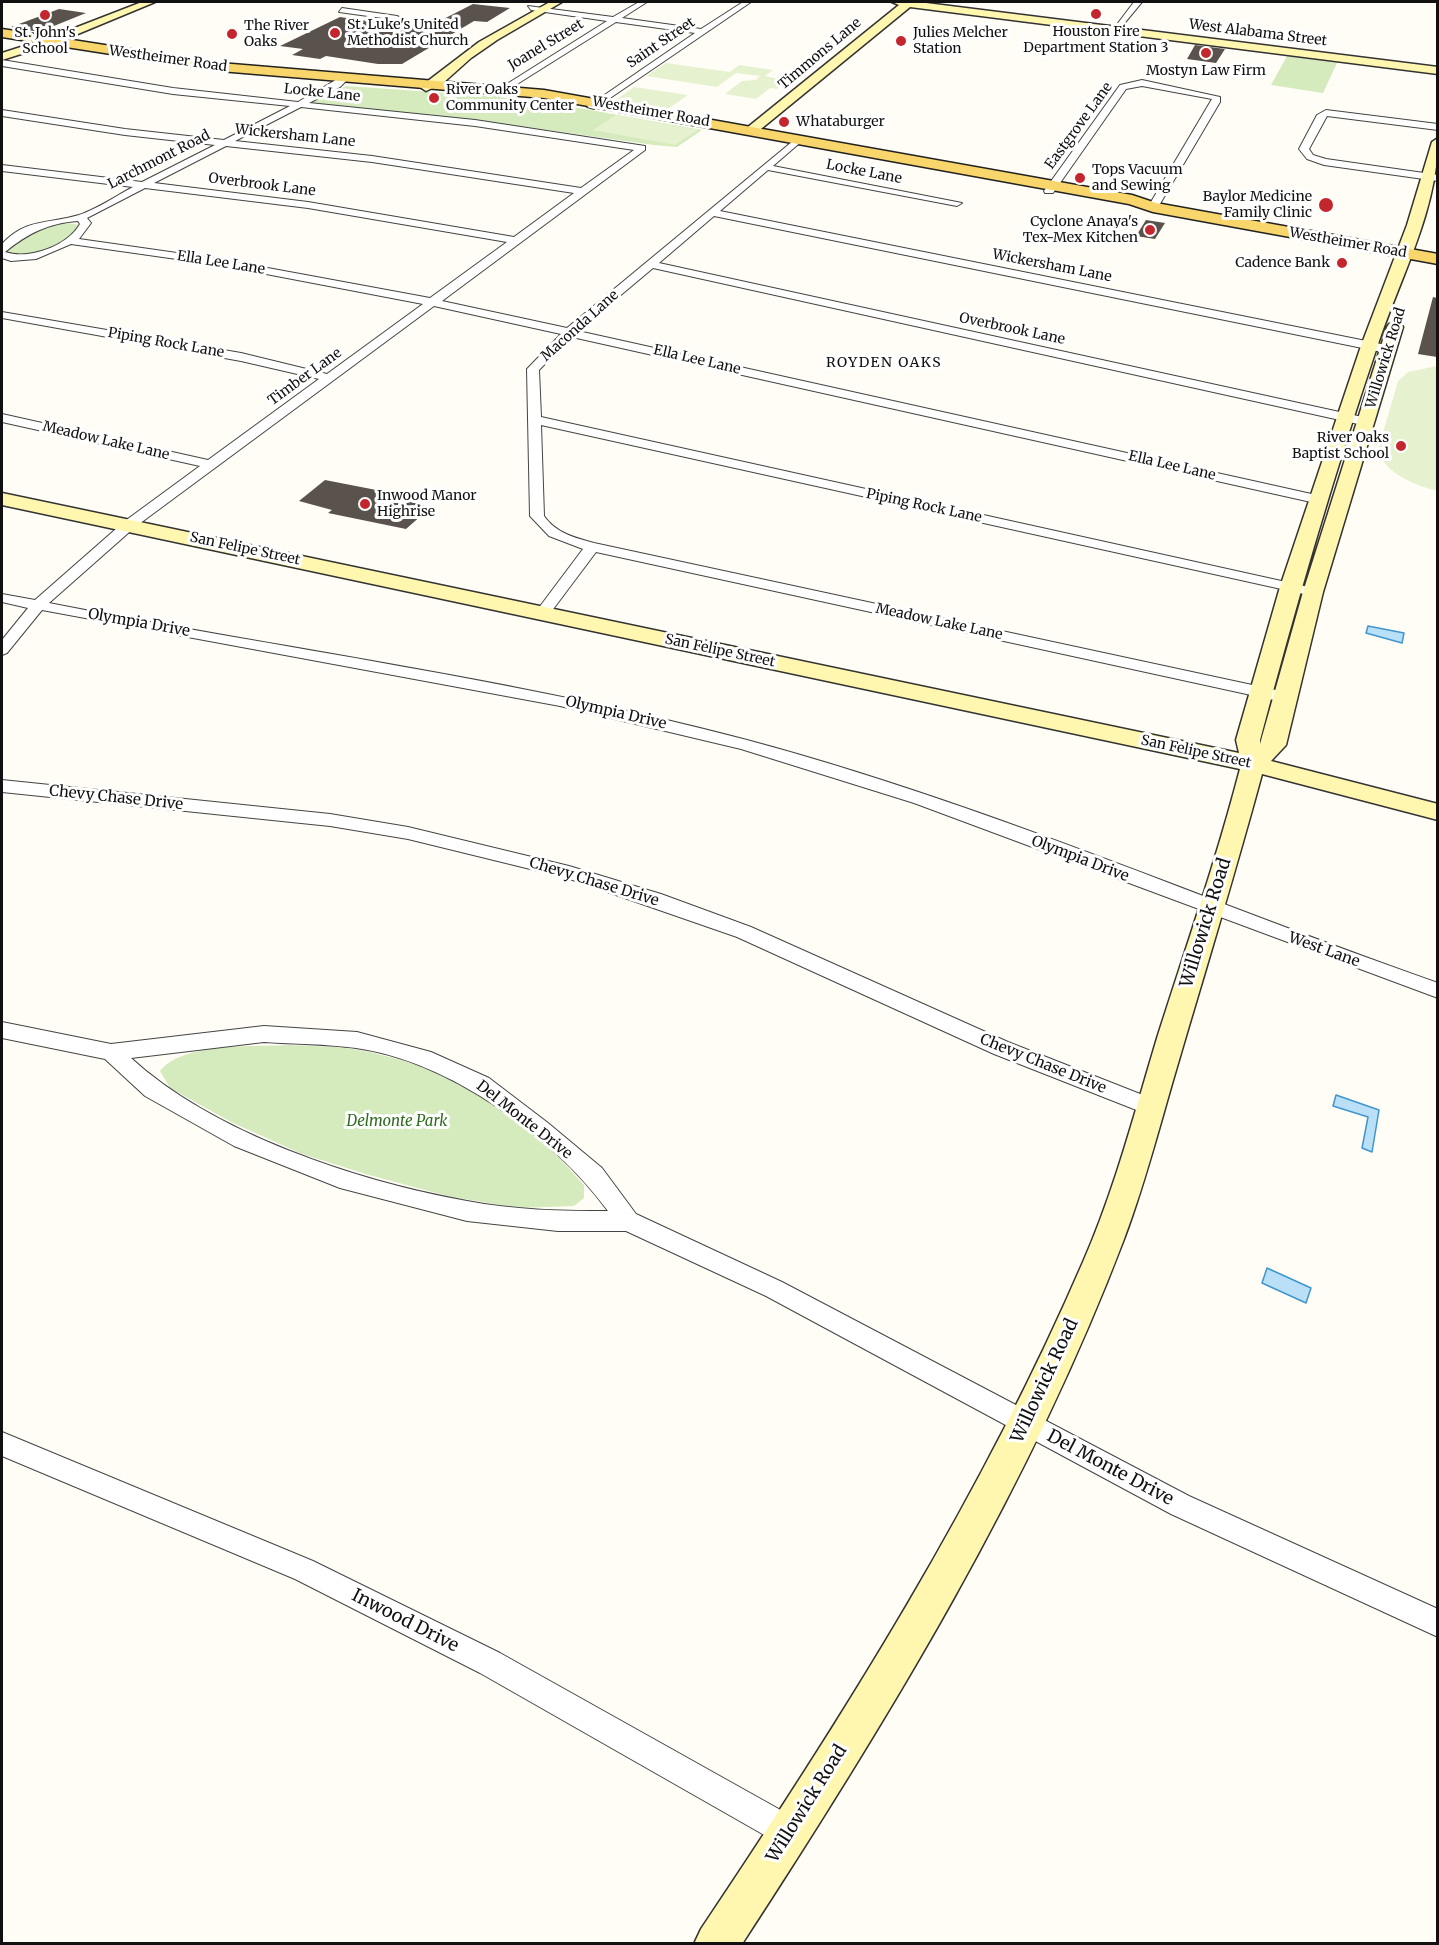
<!DOCTYPE html>
<style>
body{margin:0}
#map{position:relative;width:1439px;height:1945px;overflow:hidden;background:#fffdf5;font-family:Merriweather,serif}
canvas{display:block}
.frame{position:absolute;inset:0;border:3px solid #111;pointer-events:none}
</style>
<div id="map">
<canvas width="1439" height="1945"></canvas>
<div class="frame"></div>
</div>
<script>
const ctx = document.querySelector('canvas').getContext('2d');
ctx.lineJoin = 'round';
function paint(path, color) { ctx.fillStyle = color; ctx.fill(path, 'evenodd'); }
function trace(path, color, width, dash) { ctx.strokeStyle = color; ctx.lineWidth = width; ctx.lineCap = dash ? 'butt' : 'round'; ctx.setLineDash(dash || []); ctx.stroke(path); }
function write(font, color, halo, rows, align = 'center') {
  ctx.font = font + ' Merriweather,serif'; ctx.lineWidth = 6; ctx.setLineDash([]); ctx.textBaseline = 'middle'; ctx.strokeStyle = halo; ctx.fillStyle = color; for (const [text, x, y, turn = 0] of rows) {
    ctx.save(); ctx.translate(x, y); ctx.rotate((+turn || 0) * Math.PI / 180); ctx.textAlign = isNaN(turn) ? turn : align; if (halo) ctx.strokeText(text, 0, 0); ctx.fillText(text, 0, 0); ctx.restore();
  }
}
const green = new Path2D(`
 M1287 56 1337 63 1323 93 1271 85Z
 M346 86 491 96 562 105 702 130 677 147 654 145 511 125 311 103Z
 M63 222 79 225C70 248 28 257 6 254L8 247 35 230Z
 M290 1045C309 1046 328 1046 346 1048 388 1054 435 1069 473 1089 515 1111 553 1150 584 1185V1198L574 1206 517 1208 447 1196 369 1175 302 1154 231 1122 170 1088 160 1071C182 1042 256 1047 290 1045Z`);
const pitch = new Path2D(`
 M666 63 730 72 739 65 773 70 765 76 784 80 780 83 784 84 777 89 770 88 756 99 725 94 742 81 756 80 760 76 736 73 717 87 646 76Z
 M634 87 688 95 668 109 614 101Z
 M616 115 698 130 675 145 593 130Z
 M1437 366H1438L1437 491C1415 485 1385 474 1378 450L1398 381 1408 372Z`);
const water = new Path2D(`
 M1368 626 1404 633 1402 643 1366 633Z
 M1336 1095 1379 1110 1372 1152 1362 1148 1368 1117 1333 1106Z
 M1267 1268 1311 1288 1306 1303 1262 1283Z`);
const building = new Path2D(`
 M473 4 510 8 487 22 474 21 402 64H378L326 56 320 59 292 55 303 49 280 46 340 17 424 29Z
 M59 9 86 13 39 32 11 27Z
 M1195 45 1225 49 1216 63 1187 59Z
 M1146 220 1165 223 1155 239 1136 236Z
 M1433 297 1437 298V357L1418 354Z
 M325 480 402 495 398 499 431 507 406 529 328 513 332 510 299 501Z`);
const street = new Path2D(`
 M639 2H647L622 18 701 29 743 2H751L594 109 587 107 695 33 616 22 498 96 491 94 607 21 531 10 528 6 613 17Z
 M1134 2H1142L1118 31H1112Z
 M342 8 397 16 401 18 397 20 339 12Z
 M2 60 173 88 298 102 346 74 350 77 340 87 309 103 475 120 645 146V150L442 301 567 328 799 136 804 139 802 141 773 166 962 203 957 206 768 170 720 211 1391 346 1393 349 1387 353 714 216 659 263 1367 418 1373 422 1367 426 653 268 578 331 1325 497V503L1320 504 572 337 539 370 541 417 1313 588 1320 592 1313 596 541 425 544 516C556 533 575 538 594 543L1280 691 1282 695 1274 700 596 552 548 616H538L535 613 583 549 549 536 530 516 527 369 561 334 434 306 135 527 49 603C282 649 517 679 747 740 983 803 1207 902 1438 983V998L914 803 741 749 560 706 42 610 7 653 2 655V640L28 608 2 602V594L35 600 125 521 200 466 2 422V414L208 460 319 379 241 361 2 318V312L241 353 327 374 423 304 219 265 71 244 36 259 11 261 2 258V244C26 218 49 224 79 215 97 209 116 196 133 187L2 171V165L142 182 215 145 125 135 2 116V110L125 129 224 140 290 106 173 94 2 66ZM301 107 475 126 634 150 581 188 372 156 235 141ZM226 146 372 162 574 193 514 237 308 202 154 183ZM145 188 308 208 507 242 430 298 219 259 79 239 91 223 87 218ZM78 221 80 224C67 246 30 260 5 252 27 234 48 223 78 221Z
 M1142 80 1220 97V102L1157 209 1148 207 1212 99 1142 86 1126 89 1053 193H1045L1044 191 1120 85Z
 M1326 110 1438 124V130L1327 116 1309 149 1313 155 1326 159 1438 175V181L1324 165 1307 159 1299 149 1317 115Z
 M2 780 330 814 408 827 569 866 661 894 751 927 1008 1042 1158 1101 1162 1107 1158 1113 1151 1116 1144 1113 994 1054 737 937 567 878 408 839 330 826 2 792Z
 M2 1022 111 1044 264 1026 357 1032 431 1052 489 1078 548 1123 602 1168 636 1214 782 1282 1189 1496 1438 1609V1637L1171 1514 766 1296 626 1231H558L467 1221 340 1188 234 1146 145 1096 105 1059 2 1038ZM264 1042C294 1044 326 1044 356 1048 449 1061 553 1136 608 1211 561 1211 513 1210 467 1201 357 1181 214 1134 131 1058Z
 M2 1432 313 1561 500 1653 802 1822 806 1833 802 1844 791 1848 780 1844 480 1673 295 1579 2 1456Z`);
const secondary = new Path2D(`
 M142 2H155L56 43 2 60V53L49 38Z
 M550 2H562L497 40 471 58 443 83 426 91 420 87 479 42Z
 M892 2H918L1438 67V74L910 7 756 133H748V127L899 5Z
 M1438 138C1438 210 1399 280 1377 347 1333 477 1295 608 1260 740V744L1303 592 1387 327 1389 324H1401L1403 327 1323 592 1286 745 1271 761 1438 804V820L1262 774C1236 870 1207 965 1179 1060 1161 1120 1146 1181 1124 1239 1029 1489 888 1720 742 1944H694L701 1929C844 1716 981 1498 1083 1262 1115 1189 1135 1111 1158 1035 1186 947 1217 858 1240 769L2 505V493L1239 753 1236 740 1280 587 1361 346 1407 225 1432 142Z`);
const primary = new Path2D(`
 M2 29 220 63 544 90 1132 195 1156 203 1438 254V264L1153 212 1129 204 544 98 220 71 2 37Z`);
const markers = [
 [1096,14,6,"#c4262e"],
 [45,15,6,"#c4262e"],
 [335,33,6,"#c4262e"],
 [232,34,6,"#c4262e"],
 [901,41,6,"#c4262e"],
 [1206,53,6,"#c4262e"],
 [434,98,6,"#c4262e"],
 [784,122,6,"#c4262e"],
 [1080,178,6,"#c4262e"],
 [1326,205,8,"#c4262e"],
 [1150,230,6,"#c4262e"],
 [1342,263,6,"#c4262e"],
 [1401,446,6,"#c4262e"],
 [365,504,6,"#c4262e"]
];
const farPoinames = [
 ["St. Luke's United",347,25],
 ["Methodist Church",347,41],
 ["The River",244,26],
 ["Oaks",244,42],
 ["Houston Fire",1096,32,"center"],
 ["Department Station 3",1096,48,"center"],
 ["St. John's",45,33,"center"],
 ["School",45,49,"center"],
 ["Julies Melcher",913,33],
 ["Station",913,49],
 ["Mostyn Law Firm",1206,71,"center"],
 ["River Oaks",446,90],
 ["Community Center",446,106],
 ["Whataburger",796,122],
 ["Tops Vacuum",1092,170],
 ["and Sewing",1092,186],
 ["Baylor Medicine",1312,197,"right"],
 ["Family Clinic",1312,213,"right"],
 ["Cyclone Anaya's",1138,222,"right"],
 ["Tex-Mex Kitchen",1138,238,"right"],
 ["Cadence Bank",1330,263,"right"],
 ["River Oaks",1389,438,"right"],
 ["Baptist School",1389,454,"right"],
 ["Inwood Manor",377,496],
 ["Highrise",377,512]
];
const farStreetnames = [
 ["West Alabama Street",1258,33,7],
 ["Saint Street",661,43,-34],
 ["Joanel Street",546,45,-31],
 ["Timmons Lane",820,54,-40],
 ["Westheimer Road",168,59,8],
 ["Locke Lane",322,93,6],
 ["Westheimer Road",651,112,10],
 ["Eastgrove Lane",1079,126,-54],
 ["Wickersham Lane",295,136,6],
 ["Larchmont Road",159,160,-27],
 ["Locke Lane",864,172,11],
 ["Overbrook Lane",262,185,7],
 ["Westheimer Road",1348,243,10],
 ["Ella Lee Lane",221,263,9],
 ["Wickersham Lane",1052,266,11],
 ["Maconda Lane",580,326,-42],
 ["Overbrook Lane",1012,329,12],
 ["Piping Rock Lane",166,343,10],
 ["Willowick Road",1386,358,-73],
 ["Ella Lee Lane",697,360,13],
 ["Timber Lane",305,377,-36],
 ["Meadow Lake Lane",106,441,13],
 ["Ella Lee Lane",1172,466,13],
 ["Piping Rock Lane",924,506,12],
 ["San Felipe Street",245,549,12],
 ["Meadow Lake Lane",939,622,12],
 ["San Felipe Street",720,651,12],
 ["San Felipe Street",1196,752,12]
];
const farNeighbourhoodnames = [
 ["ROYDEN OAKS",884,363]
];
const streetNames = [
 ["Olympia Drive",139,623,10],
 ["Olympia Drive",616,713,13],
 ["Chevy Chase Drive",116,798,6],
 ["Olympia Drive",1080,859,21],
 ["Chevy Chase Drive",594,882,17],
 ["West Lane",1324,950,20],
 ["Chevy Chase Drive",1043,1064,22],
 ["Del Monte Drive",524,1120,38]
];
const parkNames = [
 ["Delmonte Park",397,1122]
];
const nearStreetnames = [
 ["Willowick Road",1206,923,-73],
 ["Willowick Road",1045,1381,-65],
 ["Del Monte Drive",1110,1468,28],
 ["Inwood Drive",405,1621,27],
 ["Willowick Road",807,1804,-58]
];
paint(green, '#d5ebbd');
paint(pitch, '#e6f2cf');
paint(water, '#b9e0f7');
trace(water, '#3f96cf', 1.5);
paint(building, '#5a524d');
trace(street, '#444', 2);
trace(secondary, '#333', 3);
trace(primary, '#222', 3);
paint(street, '#fff');
paint(secondary, '#fff6b0');
paint(primary, '#f9d66b');
for (const [x, y, r, color] of markers) { const dot = new Path2D(); dot.arc(x, y, r, 0, 2 * Math.PI); ctx.fillStyle = color; ctx.fill(dot); trace(dot, '#fff', 2); }
write('14px', '#111', '#fff', farPoinames, 'left');
write('14px', '#111', '#fff', farStreetnames);
ctx.letterSpacing = '1.5px';
write('14px', '#111', '#fff', farNeighbourhoodnames);
ctx.letterSpacing = '0px';
write('15px', '#111', '#fff', streetNames);
write('italic 15px', '#2f6b1f', '#fff', parkNames);
write('18px', '#111', '#fff', nearStreetnames);
</script>
